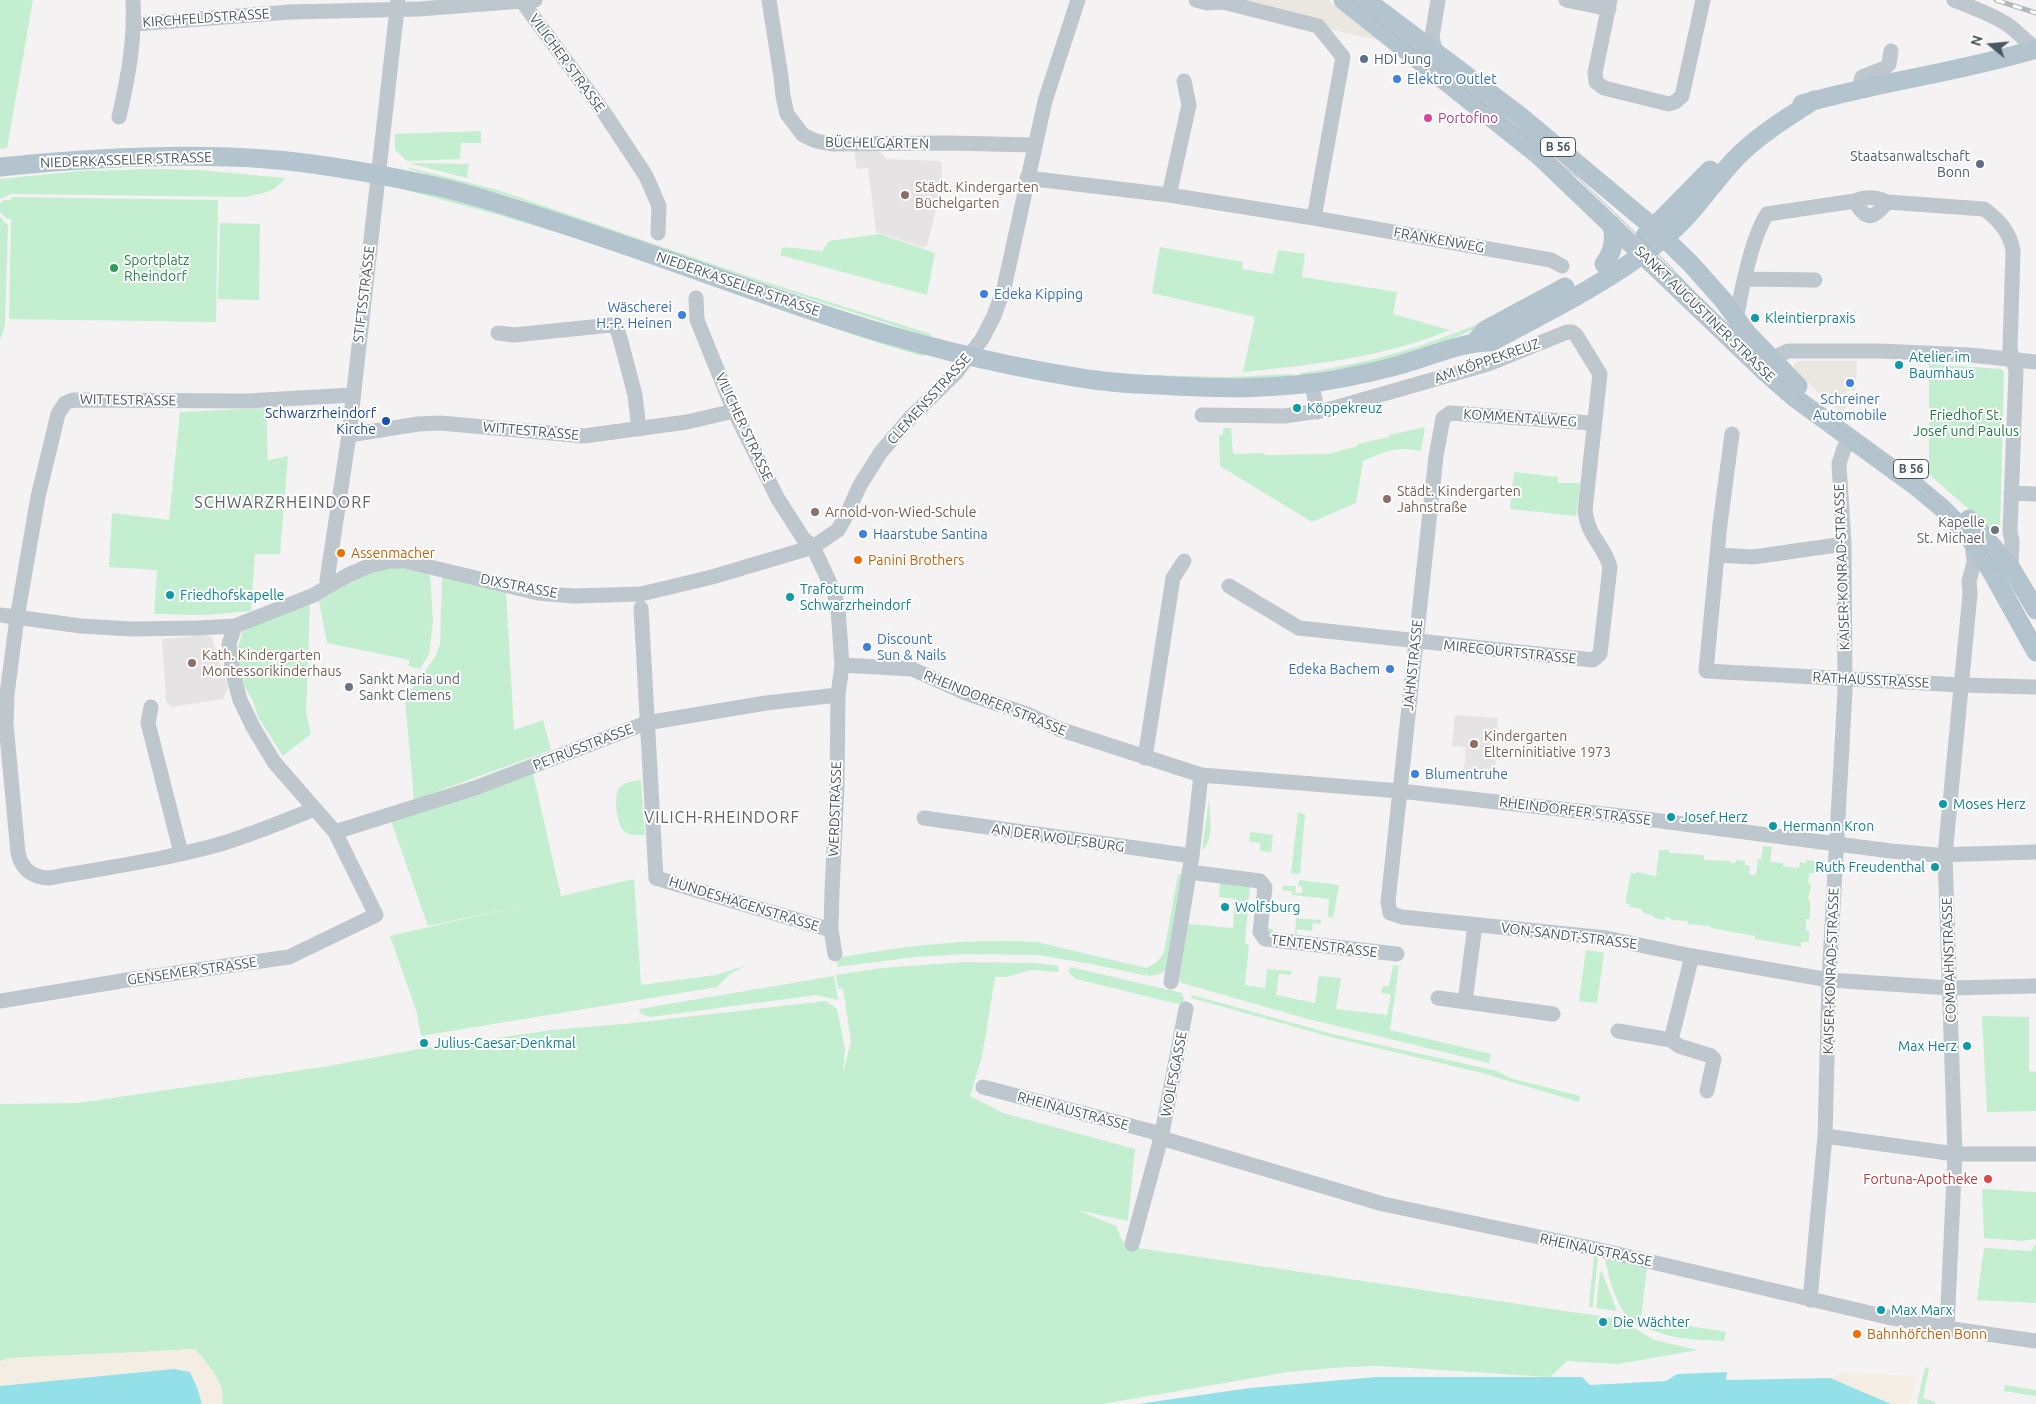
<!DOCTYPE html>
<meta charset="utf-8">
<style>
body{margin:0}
#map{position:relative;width:2036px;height:1404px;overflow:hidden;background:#f4f2f2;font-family:Ubuntu,sans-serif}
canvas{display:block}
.north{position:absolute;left:1966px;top:20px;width:50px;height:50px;-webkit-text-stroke:4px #fff;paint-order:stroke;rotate:287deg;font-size:14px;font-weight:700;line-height:20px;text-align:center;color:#4a575e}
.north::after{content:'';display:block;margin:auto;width:18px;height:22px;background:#4a575e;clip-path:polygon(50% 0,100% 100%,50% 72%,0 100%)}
</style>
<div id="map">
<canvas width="2036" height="1404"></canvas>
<div class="north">N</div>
</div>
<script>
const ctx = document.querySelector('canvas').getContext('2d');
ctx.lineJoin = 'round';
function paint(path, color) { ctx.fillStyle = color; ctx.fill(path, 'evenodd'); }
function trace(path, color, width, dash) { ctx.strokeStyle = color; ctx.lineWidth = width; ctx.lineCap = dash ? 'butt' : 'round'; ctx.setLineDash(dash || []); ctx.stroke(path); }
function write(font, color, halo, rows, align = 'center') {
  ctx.font = font + ' Ubuntu,sans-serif'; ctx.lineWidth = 4; ctx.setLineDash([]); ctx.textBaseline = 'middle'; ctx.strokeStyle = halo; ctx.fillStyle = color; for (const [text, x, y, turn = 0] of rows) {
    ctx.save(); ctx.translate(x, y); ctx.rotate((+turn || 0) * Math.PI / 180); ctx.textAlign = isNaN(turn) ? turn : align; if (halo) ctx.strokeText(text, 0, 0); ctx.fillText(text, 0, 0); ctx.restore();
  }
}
const commercial = new Path2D(`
 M1242 0H1328L1378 40 1325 28Z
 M1799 361H1857L1855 391 1847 390 1846 401 1849 403 1842 413 1794 370V363Z`);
const education = new Path2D(`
 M854 149H877L886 159 940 161 942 164V186L927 246 921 247 880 233H876L868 168 857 169Z
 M207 635 212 638 228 688 223 699 172 707 166 702 162 639Z
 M1455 715 1498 718 1495 773 1464 771 1466 747 1452 746Z`);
const green = new Path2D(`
 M0 0H33L7 148 0 149Z
 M481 131V143H461L460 159 407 161 395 150V134Z
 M416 163 469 164 467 178 412 164Z
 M411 168 498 190 750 277 931 334 930 337 724 271 509 196 408 169Z
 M152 169 199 170 285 178C273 194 262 193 244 197L11 194 0 199V179L80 171Z
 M407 188 481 206 926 354 923 356C861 339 801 317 741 294 631 254 519 219 405 190Z
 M11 197 218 200 216 322 9 319 11 219H7L0 212V203L4 200H11Z
 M0 216 8 226 5 325 0 341Z
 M220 223 260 224 259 300 218 299Z
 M880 234 935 253 927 295 780 255 783 247 822 251 829 241Z
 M1160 247 1243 262 1242 269 1273 274 1278 250 1305 254 1302 277 1397 292 1393 314 1450 330C1385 357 1313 365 1243 372L1255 317 1152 293Z
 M1480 323 1475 329 1444 342 1375 363 1300 375V373C1363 365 1421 348 1480 323Z
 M1929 364 2001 369 2004 372 2000 531 1994 534 1973 513 1929 474Z
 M1292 374 1293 377 1236 380 1145 376 1146 375 1229 377Z
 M266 408 268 460 288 456 280 554H255L251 611 205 615 154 614 157 570 109 567 112 513 169 520 180 412Z
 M1425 427 1421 451C1395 446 1387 451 1363 461L1356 503 1312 522 1220 466 1219 435H1223V428H1231L1233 454 1264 453 1265 455 1328 454 1358 446V444L1389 437V435Z
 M1514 472 1558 477V483H1580L1576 516 1510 509Z
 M391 566 430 573 433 622 429 654 420 669 408 666 410 660 327 643 319 601 330 595 368 570Z
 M442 576 506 591 514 730 543 720 551 750 414 800 405 698 436 656 440 644Z
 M310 605 306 713 311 734 283 756 258 717 253 701 240 678 238 667V647L242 633 249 626Z
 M532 769 561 896 634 879 641 985 716 975 747 965 730 974 717 987 421 1036 417 1013 390 936 521 906 428 926 391 821Z
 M641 780 645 835C638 835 631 836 625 832 617 827 613 795 619 788 624 782 634 781 641 780Z
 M1209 798C1209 813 1216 840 1202 850Z
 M1298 813 1305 814 1300 874 1291 873Z
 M1250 832 1273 835 1271 852 1260 851V843L1249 841Z
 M1763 846 1772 847 1770 862 1783 863V866L1799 868 1800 862 1806 863V860L1824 862 1823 874 1809 873 1808 884 1811 885 1808 900H1810V919H1806V930L1809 931V942H1801V947L1755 939V936L1711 928 1710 926 1688 924V921L1671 920V918L1665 917V920L1654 918V916L1642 912V909L1629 907 1630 904 1625 903 1631 873 1636 874V872L1656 876 1659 850H1669L1670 853 1704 855V860L1730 861V863H1736V860L1745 861V865L1750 866 1749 874 1756 875 1758 859H1761Z
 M1178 874H1185L1169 969 1160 974 1149 976 1139 968 1147 976 1092 964 1037 955 965 954 914 957 838 967 836 958C903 946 969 938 1037 942L1146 968 1157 962 1164 952Z
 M1299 880 1339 885 1333 918 1328 917 1329 899 1292 895V891L1282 890 1283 886H1296L1295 893H1302V887L1298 886Z
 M1220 883 1250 884 1245 944H1249L1245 985 1265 988 1267 969 1292 971 1291 975 1279 974 1276 995 1315 1003 1319 976 1341 978 1336 1009 1387 1015 1391 994 1381 993 1383 986H1389L1393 965 1399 966 1390 1030 1491 1054 1489 1063 1308 1019 1182 983 1179 981 1188 924 1233 928 1235 899 1219 897Z
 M1296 918 1321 920V924L1313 923 1312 931 1297 929 1296 940 1269 937 1265 928 1273 929V935L1295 936Z
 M1586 950 1604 953 1597 1003 1579 1001Z
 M964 962 1035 963 1058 966 1059 972 1032 970 1006 977H995L982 1057 970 1096 1003 1113 1135 1149 1128 1221 1077 1210 1116 1226 1125 1246 1620 1319 1654 1340 1698 1350 1618 1364 1567 1361 1550 1377 1379 1366 1345 1367 1288 1372 1102 1404H222C227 1383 207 1364 195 1349L0 1361V1104L78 1103 323 1067 419 1049 552 1030 624 1024 826 1001 837 1009 845 1049 843 1073 851 1041 843 988 838 989 836 975 882 968Z
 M1070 967 1182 993 1186 1006 1076 979 1069 973Z
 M834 976 838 1000 816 995 650 1017 641 1014 639 1009Z
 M1192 995 1336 1035 1497 1071 1510 1078 1580 1096 1579 1102 1478 1072 1335 1038 1191 998Z
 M1982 1016 2029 1017V1071L2036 1072V1111L1987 1112Z
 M1982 1189 2036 1192V1239L2022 1241 1984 1238Z
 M2036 1244V1303L1977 1300 1984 1248 2031 1251Z
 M1594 1255 1598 1256 1593 1307H1589Z
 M1605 1259 1647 1268 1641 1318 1726 1332 1724 1341C1695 1340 1667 1339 1641 1325 1635 1322 1629 1320 1625 1314 1614 1298 1609 1278 1605 1259Z
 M1600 1271 1602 1272 1617 1311 1596 1308Z
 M1925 1367 1929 1368 1923 1398 1935 1402V1404H1917Z
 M2005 1385 2036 1390V1396L2004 1391Z`);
const sand = new Path2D(`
 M195 1349C207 1364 227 1384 222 1404H202L198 1389 174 1369 0 1386V1361L9 1358Z
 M1842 1373 1918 1376 1909 1404H1891L1830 1378Z`);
const water = new Path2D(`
 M174 1369 190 1372 198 1390 202 1404H0V1386Z
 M1727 1372 1726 1380 1830 1378 1891 1404H1138L1250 1388 1376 1377H1582L1590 1385 1666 1381 1677 1374Z`);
const minor = new Path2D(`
 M521 0 605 114 646 176 659 206 658 233
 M769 0 781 77 783 96 787 114 803 135 816 141 832 144 950 143 1034 145
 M1196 0 1207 3 1223 2 1318 26 1343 57 1314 218
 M1566 0 1609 9
 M1610 0 1595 73 1596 82 1604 88 1669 104 1675 102 1682 96 1703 0
 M1954 0C1970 7 1989 13 2005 23 2017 30 2024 41 2036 48
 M134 24 290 12 419 9 535 0
 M1436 53 1432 37 1438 0
 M1860 88V84L1862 77 1885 68 1889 64 1891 51
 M119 117C128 78 135 41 133 0
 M1027 178 1169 195 1314 218 1551 260 1562 266
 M1169 195 1189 105 1184 81
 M1855 201C1866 222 1874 219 1887 202
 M1745 279 1815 280
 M696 298 697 320 734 411 778 499 803 538 813 547 834 592 838 609 842 665 838 695 837 786 832 891 831 930 835 954
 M1736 320C1741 292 1752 237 1767 214L1855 201C1865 196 1877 197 1887 202L1984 209C1999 220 2010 232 2013 251L2010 349 2016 371 2010 532 2012 541 2011 568
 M498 333 514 335 611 325 617 329 620 338 635 395 639 429
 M1771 359 1788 351H1879L1970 355 2036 362
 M1312 382 1317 412
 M1202 415 1284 416 1327 410 1488 364 1567 332H1572L1576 335 1600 374 1585 510C1588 538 1603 543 1610 567L1600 654 1593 660 1299 628 1229 586
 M1594 430 1591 423 1450 413 1443 418 1436 456 1388 902 1390 913 1402 917 1606 938 1692 956 1829 980 1950 988 2036 986
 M1732 434 1720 524 1706 671 1961 685 2036 687
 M349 435 418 424 440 423 584 436 687 422 734 411
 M2011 493 2036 494
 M1717 555 1753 557 1844 544
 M328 587 327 580 349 435 398 0
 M641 608 656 878 831 930
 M0 615 81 626 131 629 199 628 235 626 314 595 348 575 369 566 390 561H405L538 593 573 596 641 594 712 577 813 547 838 530 847 514 860 485 881 452 911 417 956 373 982 339 994 316 1004 288 1045 101 1078 0
 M842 665 912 669 968 694 1027 714 1059 729 1201 775 1400 791 1630 817 1891 851 1936 855 2036 852
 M151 707 148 723 181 853
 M1145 758 1173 578 1184 561
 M314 809C282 822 251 835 217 845 162 860 105 868 49 878 32 877 22 870 18 853L6 724 7 694 17 618 38 497 58 414 65 403 73 400 247 401 352 395
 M924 818 1192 856
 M335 832 475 788 646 723 766 703 838 695
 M1189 872 1260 881 1265 887 1260 932 1265 939 1397 954
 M1171 982 1192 856 1201 775
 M1438 998 1553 1014
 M0 1001 127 980 289 957 376 915 335 832 274 762 253 727 240 700 233 674 229 644 235 626
 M1465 1002 1475 925
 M1618 1031 1671 1040 1679 1046 1711 1056 1714 1059 1707 1091
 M1671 1040 1692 956
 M983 1087 1154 1132 1161 1138 1383 1204 1596 1249 1887 1317 1959 1330 2036 1341
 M1825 1136 1955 1154H2036
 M1132 1244 1161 1138 1186 1009
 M1810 1300 1825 1136 1829 980 1845 691 1844 544 1839 464 1844 448 1849 444H1858
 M1947 1328 1955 1154 1945 855 1970 594 1969 581 1974 563 1972 541`);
const major = new Path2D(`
 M1343 0 1537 154 1764 371 1795 398 1917 487 1941 507 1965 531 1991 571 2036 652
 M1366 0 1519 115 1654 228 1691 264 1723 300 1747 333 1798 386
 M1802 104C1879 82 1959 72 2036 49
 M0 167C77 159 153 154 230 157 299 159 368 172 435 186 475 195 514 208 553 221 643 250 732 284 822 314 905 342 988 363 1075 377 1103 382 1131 384 1159 385 1220 389 1282 390 1343 378 1363 374 1383 370 1403 364 1432 356 1461 342 1491 342 1550 311 1612 280 1664 238 1692 216 1711 185 1735 159 1758 135 1787 118 1814 100
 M1645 236 1710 170
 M1604 264C1613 252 1616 238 1611 224
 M1475 342 1485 330 1565 287
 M1969 519 2011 568 2036 610`);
const tram = new Path2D(`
 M1350 0 1577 177 1667 263 1755 357 1797 395 1919 484 1943 504 1987 553 2008 583 2036 634`);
const rail = new Path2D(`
 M1996 0 2036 13`);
const markers = [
 [1364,59,5,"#5c6f8a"],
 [1397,79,5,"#3f7fe0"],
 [1428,118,5,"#d1479c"],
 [1980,164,5,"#5c6f8a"],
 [905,195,5,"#8d6e63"],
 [114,268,5,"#2e9e5b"],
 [984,294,5,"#3f7fe0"],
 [682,315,5,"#3f7fe0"],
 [1755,318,5,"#0f9aa8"],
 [1899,365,5,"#0f9aa8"],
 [1850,383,5,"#3f7fe0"],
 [1297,408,5,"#0f9aa8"],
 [386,421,5,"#1a4fb4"],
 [1387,499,5,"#8d6e63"],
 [815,512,5,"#8d6e63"],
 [1995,530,5,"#6b7280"],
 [863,534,5,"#3f7fe0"],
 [341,553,5,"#e8710a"],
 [858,560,5,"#e8710a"],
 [170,595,5,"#0f9aa8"],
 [790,597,5,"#0f9aa8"],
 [867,647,5,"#3f7fe0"],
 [192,663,5,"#8d6e63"],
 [1390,669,5,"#3f7fe0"],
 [349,687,5,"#6b7280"],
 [1474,744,5,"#8d6e63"],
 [1415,774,5,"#3f7fe0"],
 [1943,804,5,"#0f9aa8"],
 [1671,817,5,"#0f9aa8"],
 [1773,826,5,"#0f9aa8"],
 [1935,867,5,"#0f9aa8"],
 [1225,907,5,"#0f9aa8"],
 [424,1043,5,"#0f9aa8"],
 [1967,1046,5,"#0f9aa8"],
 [1988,1179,5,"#e0444e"],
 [1881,1310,5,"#0f9aa8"],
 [1603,1322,5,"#0f9aa8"],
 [1857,1334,5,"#e8710a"]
];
const shields = [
 [1558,147,35],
 [1911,469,35]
];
const shieldNames = [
 ["B 56",1558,147],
 ["B 56",1911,469]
];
const streetNames = [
 ["KIRCHFELDSTRASSE",206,18,-4],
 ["VILICHER STRASSE",567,63,54],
 ["BÜCHELGARTEN",877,143,1],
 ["NIEDERKASSELER STRASSE",126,160,-2],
 ["FRANKENWEG",1439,240,10],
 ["NIEDERKASSELER STRASSE",738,284,19],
 ["STIFTSSTRASSE",364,294,-83],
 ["SANKT AUGUSTINER STRASSE",1705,314,44],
 ["AM KÖPPEKREUZ",1487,361,-19],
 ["CLEMENSSTRASSE",929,399,-48],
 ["WITTESTRASSE",128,400,1],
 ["KOMMENTALWEG",1520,418,4],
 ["VILICHER STRASSE",744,427,65],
 ["WITTESTRASSE",531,431,5],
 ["KAISER-KONRAD-STRASSE",1842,567,-92],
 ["DIXSTRASSE",519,586,11],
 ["MIRECOURTSTRASSE",1510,652,6],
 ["JAHNSTRASSE",1413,665,-84],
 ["RATHAUSSTRASSE",1871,680,3],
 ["RHEINDORFER STRASSE",995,703,22],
 ["PETRUSSTRASSE",583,747,-21],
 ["WERDSTRASSE",835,809,-88],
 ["RHEINDORFER STRASSE",1575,811,7],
 ["AN DER WOLFSBURG",1058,838,8],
 ["HUNDESHAGENSTRASSE",744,904,17],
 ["VON-SANDT-STRASSE",1569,936,7],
 ["TENTENSTRASSE",1324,946,7],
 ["COMBAHNSTRASSE",1949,960,-92],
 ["GENSEMER STRASSE",192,971,-8],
 ["KAISER-KONRAD-STRASSE",1831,971,-88],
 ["WOLFSGASSE",1174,1074,-79],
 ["RHEINAUSTRASSE",1073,1111,15],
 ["RHEINAUSTRASSE",1596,1250,12]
];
const serviceNames = [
 ["HDI Jung",1374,59],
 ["Staatsanwaltschaft",1970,156,"right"],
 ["Bonn",1970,172,"right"]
];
const shopNames = [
 ["Elektro Outlet",1407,79],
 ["Edeka Kipping",994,294],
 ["Wäscherei",672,307,"right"],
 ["H.-P. Heinen",672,323,"right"],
 ["Schreiner",1850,399,"center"],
 ["Automobile",1850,415,"center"],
 ["Haarstube Santina",873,534],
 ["Discount",877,639],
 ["Sun & Nails",877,655],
 ["Edeka Bachem",1380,669,"right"],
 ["Blumentruhe",1425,774]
];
const hotelNames = [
 ["Portofino",1438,118]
];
const educationNames = [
 ["Städt. Kindergarten",915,187],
 ["Büchelgarten",915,203],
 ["Städt. Kindergarten",1397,491],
 ["Jahnstraße",1397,507],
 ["Arnold-von-Wied-Schule",825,512],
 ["Kath. Kindergarten",202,655],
 ["Montessorikinderhaus",202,671],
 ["Kindergarten",1484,736],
 ["Elterninitiative 1973",1484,752]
];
const leisureNames = [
 ["Sportplatz",124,260],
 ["Rheindorf",124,276]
];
const cultureNames = [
 ["Kleintierpraxis",1765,318],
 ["Atelier im",1909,357],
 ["Baumhaus",1909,373],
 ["Köppekreuz",1307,408],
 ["Trafoturm",800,589],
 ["Schwarzrheindorf",800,605],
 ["Friedhofskapelle",180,595],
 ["Moses Herz",1953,804],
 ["Josef Herz",1681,817],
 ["Hermann Kron",1783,826],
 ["Ruth Freudenthal",1925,867,"right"],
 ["Wolfsburg",1235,907],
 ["Julius-Caesar-Denkmal",434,1043],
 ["Max Herz",1957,1046,"right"],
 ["Max Marx",1891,1310],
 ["Die Wächter",1613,1322]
];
const transitNames = [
 ["Schwarzrheindorf",376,413],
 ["Kirche",376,429]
];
const parkNames = [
 ["Friedhof St.",1966,415],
 ["Josef und Paulus",1966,431]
];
const worshipNames = [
 ["Kapelle",1985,522],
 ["St. Michael",1985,538],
 ["Sankt Maria und",359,679,"left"],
 ["Sankt Clemens",359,695,"left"]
];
const foodNames = [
 ["Assenmacher",351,553],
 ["Panini Brothers",868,560],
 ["Bahnhöfchen Bonn",1867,1334]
];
const healthNames = [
 ["Fortuna-Apotheke",1978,1179]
];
const quarterNames = [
 ["SCHWARZRHEINDORF",283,503],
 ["VILICH-RHEINDORF",722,818]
];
paint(commercial, '#eae6e0');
paint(education, '#e5e3e3');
paint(green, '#c4eed0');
paint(sand, '#f3ede4');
paint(water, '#94e0e8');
trace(minor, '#bec7cd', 15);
trace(major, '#b4c4ce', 19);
trace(tram, '#b4b8bb', 1);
trace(rail, '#b4b8bb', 5);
trace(rail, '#fff', 3, [9]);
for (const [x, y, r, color] of markers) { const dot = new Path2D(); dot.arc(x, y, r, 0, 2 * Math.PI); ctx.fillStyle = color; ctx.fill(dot); trace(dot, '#fff', 2); }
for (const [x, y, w] of shields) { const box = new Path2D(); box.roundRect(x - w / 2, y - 9.5, w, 19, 4); ctx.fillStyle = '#fff'; ctx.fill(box); trace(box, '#4a575e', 1); }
write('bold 12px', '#4a575e', null, shieldNames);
write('14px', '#4a575e', '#fff', streetNames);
write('14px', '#4e5e75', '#fff', serviceNames, 'left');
write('14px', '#366cbe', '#fff', shopNames, 'left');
write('14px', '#b23c85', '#fff', hotelNames, 'left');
write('14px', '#785e54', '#fff', educationNames, 'left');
write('14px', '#27864d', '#fff', leisureNames, 'left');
write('14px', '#0d838f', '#fff', cultureNames, 'left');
write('14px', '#164399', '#fff', transitNames, 'right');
write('14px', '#1e7d43', '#fff', parkNames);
write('14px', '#5b616d', '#fff', worshipNames, 'right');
write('14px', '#c56008', '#fff', foodNames, 'left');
write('14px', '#be3a42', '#fff', healthNames, 'right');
ctx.letterSpacing = '1px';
write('16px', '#5f6366', '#fff', quarterNames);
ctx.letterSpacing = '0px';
</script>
